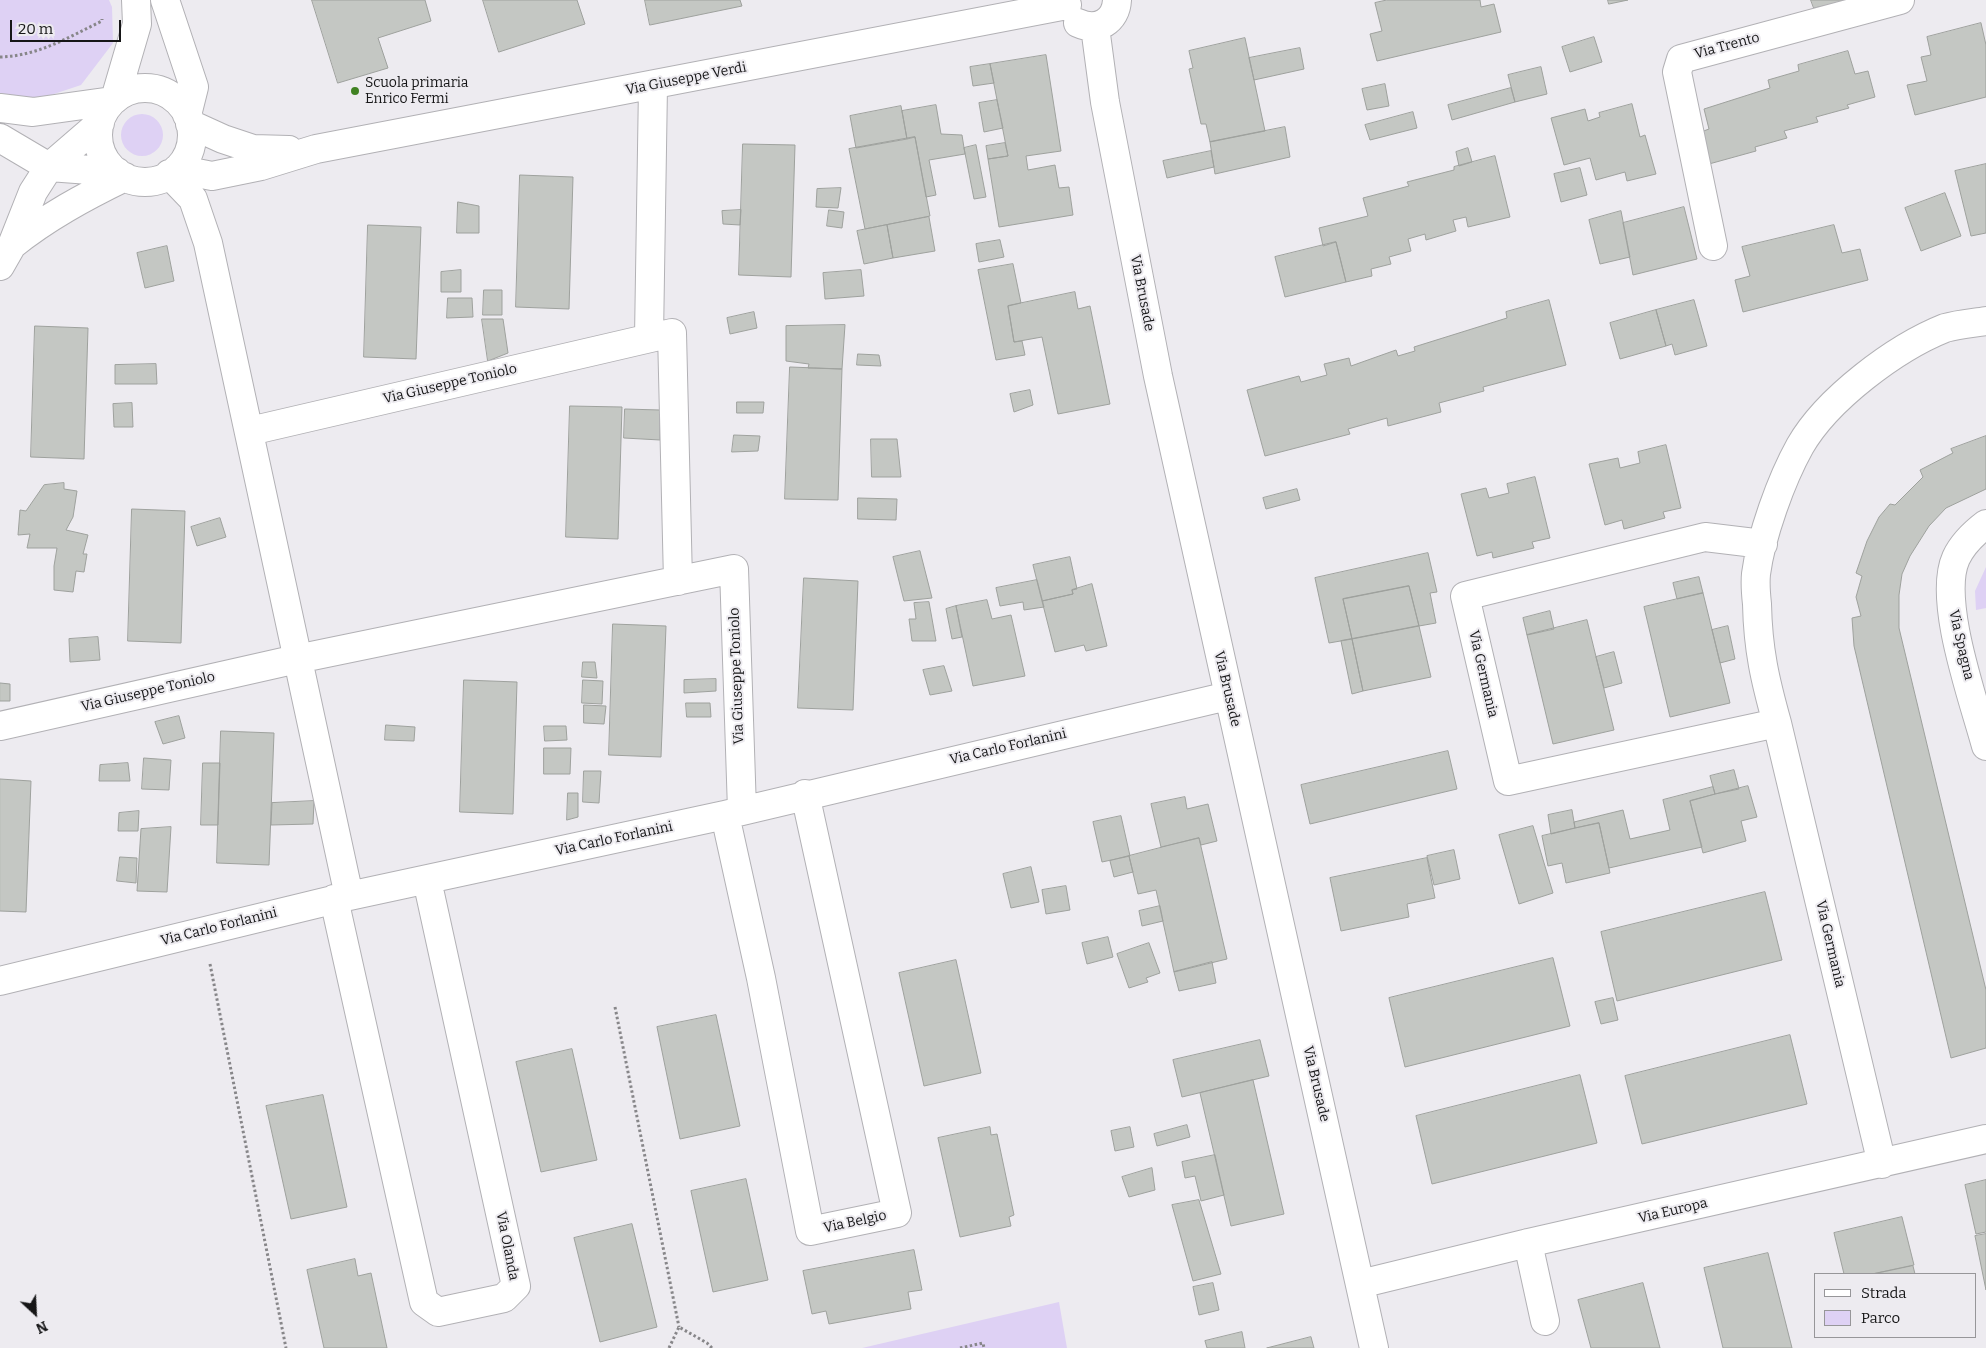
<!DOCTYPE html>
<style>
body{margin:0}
#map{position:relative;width:1986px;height:1348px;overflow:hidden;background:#edebf0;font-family:Bitter,serif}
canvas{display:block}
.legend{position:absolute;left:1814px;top:1273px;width:162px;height:65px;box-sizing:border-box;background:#edebf0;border:1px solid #979699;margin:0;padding:6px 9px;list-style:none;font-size:15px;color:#161617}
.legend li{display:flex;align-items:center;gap:10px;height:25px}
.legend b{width:25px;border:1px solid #979699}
.north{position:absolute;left:10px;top:1288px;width:50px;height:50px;-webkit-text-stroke:4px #edebf0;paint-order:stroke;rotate:155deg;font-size:14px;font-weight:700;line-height:20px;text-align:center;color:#161617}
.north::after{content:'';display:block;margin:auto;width:18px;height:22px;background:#161617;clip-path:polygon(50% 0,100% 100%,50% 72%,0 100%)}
.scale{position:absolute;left:10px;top:20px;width:111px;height:22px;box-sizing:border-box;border:2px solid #161617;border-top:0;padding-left:6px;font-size:15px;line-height:18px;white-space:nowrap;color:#161617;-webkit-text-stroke:4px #edebf0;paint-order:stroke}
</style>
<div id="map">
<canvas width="1986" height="1348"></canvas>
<ul class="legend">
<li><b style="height:6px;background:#fff"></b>Strada</li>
<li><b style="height:14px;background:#ded1f4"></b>Parco</li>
</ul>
<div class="north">N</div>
<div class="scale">20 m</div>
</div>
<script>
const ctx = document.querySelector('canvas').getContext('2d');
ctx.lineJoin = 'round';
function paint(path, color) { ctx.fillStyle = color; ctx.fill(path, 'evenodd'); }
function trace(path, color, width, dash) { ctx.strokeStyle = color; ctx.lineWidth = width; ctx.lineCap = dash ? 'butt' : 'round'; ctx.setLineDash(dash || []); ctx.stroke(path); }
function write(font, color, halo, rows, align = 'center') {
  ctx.font = font + ' Bitter,serif'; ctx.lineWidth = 4; ctx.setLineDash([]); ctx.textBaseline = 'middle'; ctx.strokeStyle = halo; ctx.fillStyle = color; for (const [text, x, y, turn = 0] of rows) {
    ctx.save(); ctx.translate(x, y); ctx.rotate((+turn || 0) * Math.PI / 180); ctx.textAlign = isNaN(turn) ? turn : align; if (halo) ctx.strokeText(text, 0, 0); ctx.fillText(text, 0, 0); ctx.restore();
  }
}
const green = new Path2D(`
 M0 0H109L112 7 113 43 81 85 30 102 0 96Z
 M121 135a21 21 0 1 1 42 0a21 21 0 1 1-42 0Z
 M1986 567V608L1976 610 1975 591Z
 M1059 1302 1067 1348H862Z`);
const building = new Path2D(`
 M312 0H425L431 21 378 38 388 68 338 83Z
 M483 0H577L585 24 499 52Z
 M645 0H740L742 6 650 25Z
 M1387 0H1480L1481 7 1494 4 1501 32 1377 61 1370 34 1382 31 1375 3Z
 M1608 0H1628L1609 4Z
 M1811 0H1848V1L1814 8Z
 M1981 23 1986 45V97L1915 115 1907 85 1927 81 1921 57 1931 55 1927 37Z
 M1594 37 1602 62 1570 72 1562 47Z
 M1245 38 1265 131 1210 142 1206 124H1201L1189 69 1193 68 1189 51Z
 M1300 48 1304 69 1254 80 1249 58Z
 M1848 51 1855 74 1868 71 1875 97 1847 105 1849 108 1816 117 1818 122 1784 131 1787 138 1755 147 1756 151 1709 164 1701 132 1709 129 1704 109 1770 88 1768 80 1799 71 1798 65Z
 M1046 55 1061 151 1026 156 1028 170 1055 165 1059 188 1069 187 1073 215 999 227 988 159 1008 156 990 64Z
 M990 64 994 83 973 86 970 67Z
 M1541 67 1547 94 1515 102 1508 75Z
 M1385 84 1389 106 1367 110 1362 89Z
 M1511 88 1515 102 1452 120 1448 105Z
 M997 100 1003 128 984 132 979 103Z
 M1632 104 1640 137 1645 135 1656 174 1627 181 1625 172 1596 180 1590 158 1564 165 1551 118 1585 109 1588 121 1600 117 1599 113Z
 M936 105 941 134 962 135 965 154 929 160 936 195 926 197 915 137 907 139 902 111Z
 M901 106 907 139 856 148 850 116Z
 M1413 112 1417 128 1370 140 1365 125Z
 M1285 127 1290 157 1215 174 1210 142Z
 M915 137 930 216 865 229 849 149Z
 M1005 143 1008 156 988 159 986 146Z
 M743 144 795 145 791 277 739 275Z
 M976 145 986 197 974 199 964 148Z
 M1468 148 1472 162 1459 166 1456 152Z
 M1211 151 1214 167 1167 178 1163 161Z
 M1495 156 1510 217 1468 227 1466 217 1453 220 1456 231 1426 240 1425 234 1408 239 1411 251 1389 257 1391 264 1371 269 1372 276 1346 282 1336 242 1323 246 1319 228 1368 216 1363 198 1409 186 1407 182 1454 170V167Z
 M1986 164V233L1971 236 1955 171Z
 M1580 168 1587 195 1561 202 1554 174Z
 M520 175 573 177 569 309 516 307Z
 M841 188 838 208 816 207 817 189Z
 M1945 193 1961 236 1921 251 1905 208Z
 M458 202 479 206V233H457Z
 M1684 207 1697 259 1633 275 1623 223Z
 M741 210 740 225 723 224 722 211Z
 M829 210 844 212 842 228 827 226Z
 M1621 211 1630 257 1600 264 1589 220Z
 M929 217 935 251 893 258 887 225Z
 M368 225 421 227 416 359 364 357Z
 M887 225 893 258 864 264 857 231Z
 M1834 225 1842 253 1860 249 1868 280 1743 312 1735 280 1750 276 1742 247Z
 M1000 240 1004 257 979 262 976 244Z
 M1336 242 1346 282 1285 297 1275 257Z
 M167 246 174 281 145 288 137 253Z
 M1013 264 1021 303 1008 306 1014 342 1022 341 1025 355 996 360 978 270Z
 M461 270V292H441V272Z
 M861 270 864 296 825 299 823 273Z
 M484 290H502V315H483Z
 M1075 292 1078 309 1090 306 1110 404 1058 414 1042 337 1014 342 1008 306Z
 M448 298H472L473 317 447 318Z
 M1549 300 1566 365 1483 387 1484 391 1439 403 1441 412 1388 426 1387 418 1348 429 1350 434 1265 456 1247 390 1299 376 1301 382 1327 375 1324 364 1349 358 1351 366 1396 350 1398 356 1415 351 1414 347 1507 318 1506 312Z
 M1694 300 1707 346 1675 355 1672 344 1666 346 1656 310Z
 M1656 310 1666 346 1620 359 1610 323Z
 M754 312 757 328 730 334 727 318Z
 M482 319H503L508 353 488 361Z
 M845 325 842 369 808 368 809 364 786 361V326Z
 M35 326 88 328 84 459 31 457Z
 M858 354 879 355 881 366 857 365Z
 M156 364 157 384H115V365Z
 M790 367 842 369 838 500 785 499Z
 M1030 390 1033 405 1014 412 1010 394Z
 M737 402H764L763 413H737Z
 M132 403 133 427H114L113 404Z
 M570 406 622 407 618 539 566 537Z
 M625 409 660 410V440L624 438Z
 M734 435 760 436 758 451 732 452Z
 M1986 436V489L1946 508 1929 526 1910 556 1902 574 1899 595V628L1986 990V1048L1951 1058 1854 646 1852 618 1861 616 1856 597 1862 576 1856 573 1867 541 1879 517 1890 504 1895 505 1923 477 1920 470 1953 453 1951 449Z
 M871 439H897L901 477H872Z
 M1666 445 1681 508 1663 512 1665 518 1624 529 1622 520 1605 525 1589 464 1618 458 1620 468 1640 463 1638 452Z
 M1535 477 1550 538 1532 542 1534 548 1493 558 1492 552 1477 556 1461 494 1486 488 1489 498 1509 493 1507 484Z
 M64 483V489L77 491 73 517 66 530 88 535 83 554H87L84 572 76 571 73 592 54 590V566L57 548H27L30 534 18 535 20 510 26 511 44 485Z
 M1297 489 1300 500 1266 509 1263 498Z
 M858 498 897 499 896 520 858 519Z
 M132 509 185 511 181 643 128 641Z
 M220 518 226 537 197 546 191 527Z
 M920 551 932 598 904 601 893 557Z
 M1428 553 1437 592 1430 593 1436 623 1419 626 1409 586 1343 599 1352 639 1329 643 1315 578Z
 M1070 557 1077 589 1072 590 1073 594 1042 601 1033 565Z
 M1699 577 1703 593 1677 599 1673 583Z
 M804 578 858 581 853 710 798 708Z
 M1037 580 1044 607 1024 610 1023 602 1000 606 996 588Z
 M1092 584 1107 646 1086 651 1084 645 1055 652 1042 601 1073 594 1072 590Z
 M1409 586 1419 626 1352 639 1343 599Z
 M1703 593 1730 703 1670 717 1644 607Z
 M987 600 992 619 1011 615 1025 676 973 686 956 606Z
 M929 602 936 641H912L909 619H916L914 603Z
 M956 606 962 637 952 639 946 609Z
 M1550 611 1554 629 1527 635 1523 618Z
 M1587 620 1614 730 1553 744 1527 635Z
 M613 624 666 626 661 757 609 755Z
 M1419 626 1431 677 1363 691 1352 639Z
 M1728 626 1735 659 1720 663 1712 630Z
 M98 637 100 660 70 662 69 639Z
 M1352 639 1363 691 1352 694 1341 641Z
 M1614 652 1622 683 1604 688 1596 657Z
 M583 662H595L597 678 582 677Z
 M944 666 952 691 930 695 923 670Z
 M716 679V691L684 693V680Z
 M464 680 517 682 513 814 460 812Z
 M583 680 603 681 602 704 582 703Z
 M0 683 10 684V701H0Z
 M686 703H710L711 717H687Z
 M584 705 606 706 604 724 584 723Z
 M179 716 185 738 163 744 155 722Z
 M386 725 415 727 414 741 385 740Z
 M544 726H566L567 740 545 741Z
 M221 731 274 733 269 865 217 863Z
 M544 748H571L570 774H544Z
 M1448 751 1457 789 1310 824 1301 785Z
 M144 758 171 760 169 790 142 789Z
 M128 763 130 781H99L100 765Z
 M203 763H220L218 825H201Z
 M1734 770 1739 789 1715 794 1710 776Z
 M584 771H601L599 803 583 802Z
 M0 779 31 781 26 912 0 911Z
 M1748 786 1757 817 1741 821 1746 841 1703 853 1690 801Z
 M1713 787 1715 794 1690 801 1702 847 1609 868 1599 823 1575 828 1574 822 1623 810 1630 839 1670 830 1663 800Z
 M568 793H578V817L567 820Z
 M1185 797 1187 809 1208 804 1217 841 1201 845 1199 838 1161 847 1151 804Z
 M314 801 313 824 271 825 272 803Z
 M1572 810 1575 828 1551 834 1548 815Z
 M139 811 138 831H118L119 813Z
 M1121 816 1130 856 1102 862 1093 822Z
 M1599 823 1610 873 1566 883 1562 863 1548 866 1542 836Z
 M1533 826 1553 893 1519 904 1499 835Z
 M171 827 167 892 137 891 141 829Z
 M1199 838 1227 959 1174 972 1156 890 1138 894 1129 856Z
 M1454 850 1460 879 1434 885 1427 856Z
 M1129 856 1133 872 1114 877 1110 861Z
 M120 857 137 858 136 883 117 881Z
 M1427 858 1435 898 1407 904 1409 917 1341 931 1330 878Z
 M1031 867 1039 902 1011 908 1003 874Z
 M1066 886 1070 910 1046 914 1042 890Z
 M1765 892 1782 960 1617 1001 1601 932Z
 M1160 906 1163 921 1142 926 1139 911Z
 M1108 937 1113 957 1087 964 1082 943Z
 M1149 943 1160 973 1146 978 1148 982 1129 988 1117 954Z
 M1553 958 1570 1026 1405 1067 1389 998Z
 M956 960 981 1073 924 1086 899 973Z
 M1212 962 1216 983 1179 991 1174 972Z
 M1613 998 1618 1020 1601 1024 1595 1002Z
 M716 1015 740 1126 680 1139 657 1027Z
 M1790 1035 1807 1104 1642 1144 1625 1076Z
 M1260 1040 1269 1076 1182 1097 1173 1060Z
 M572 1049 597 1160 541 1172 516 1062Z
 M1580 1075 1597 1143 1432 1184 1416 1116Z
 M1253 1080 1284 1214 1231 1226 1200 1093Z
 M323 1095 347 1207 291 1219 266 1106Z
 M1187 1125 1190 1137 1157 1146 1154 1134Z
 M990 1127 991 1135 997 1134 1014 1215 1009 1217 1011 1226 960 1237 938 1138Z
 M1130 1127 1134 1147 1115 1151 1111 1131Z
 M1215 1155 1224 1195 1201 1201 1195 1176 1185 1178 1182 1162Z
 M1152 1168 1155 1190 1129 1197 1122 1177Z
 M746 1179 768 1280 713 1292 691 1191Z
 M1986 1180V1232L1976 1234 1965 1185Z
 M1199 1200 1221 1274 1193 1281 1172 1205Z
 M1902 1217 1914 1265 1872 1274H1844L1834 1233Z
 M632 1224 657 1327 600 1342 574 1238Z
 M1986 1234V1290L1975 1236Z
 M914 1250 922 1290 908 1292 911 1309 829 1324 826 1311 812 1314 803 1271Z
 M1768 1253 1792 1348H1723L1704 1268Z
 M355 1259 358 1276 371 1273 387 1348H324L307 1270Z
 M1913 1266 1915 1274H1873Z
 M1213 1283 1219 1310 1199 1315 1193 1287Z
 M1643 1283 1660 1348H1591L1578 1300Z
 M1242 1332 1245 1348H1207L1205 1341Z
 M1311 1337 1314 1348H1267Z`);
const path = new Path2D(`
 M0 57C38 56 69 37 102 21V19
 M210 964 286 1348
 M615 1007 679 1327
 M669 1348 679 1327 707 1343 712 1348
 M960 1348 983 1343 984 1348`);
const minor = new Path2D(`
 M165 0 194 87 187 115
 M1078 23C1098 32 1116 21 1117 0
 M1095 27 1105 102 1158 376 1374 1348
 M98 135a47 47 0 1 1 94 0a47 47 0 1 1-94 0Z
 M115 99 137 24 136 0
 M0 108 33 112 112 101
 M190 124 223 139 253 149 289 150
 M0 138 49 167 117 172
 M177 169 212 176 261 166 316 149 1067 5
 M169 174 193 199 208 243 349 896
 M12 245C47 217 84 197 125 177
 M1713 246 1677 72 1681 59 1900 0
 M0 266 12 245 33 192 49 167 100 123
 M649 337 653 86
 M250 431 672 333 678 581
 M1986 524C1974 533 1962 545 1956 558 1937 600 1974 701 1986 746
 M1763 544 1705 537 1465 596 1508 781 1777 723
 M0 726 297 659 734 569 742 810
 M725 815 761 978 810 1231 897 1213 805 794
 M334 899 424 1302 438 1312 504 1298 516 1286 427 880
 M0 981 349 896 725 815 1228 696
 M1882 1164 1777 723C1765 680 1758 650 1757 604 1756 595 1755 584 1756 574 1761 536 1781 480 1800 446 1827 399 1895 348 1945 328 1958 324 1973 323 1986 321
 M1528 1243 1545 1321
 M1360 1284 1528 1243 1986 1139`);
const markers = [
 [355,91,5,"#408122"]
];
const streetNames = [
 ["Via Trento",1727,46,-15],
 ["Via Giuseppe Verdi",686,79,-11],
 ["Via Brusade",1142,293,79],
 ["Via Giuseppe Toniolo",450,384,-13],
 ["Via Spagna",1961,645,77],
 ["Via Germania",1483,674,77],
 ["Via Giuseppe Toniolo",737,676,-92],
 ["Via Brusade",1227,689,77],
 ["Via Giuseppe Toniolo",148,692,-13],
 ["Via Carlo Forlanini",1008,747,-13],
 ["Via Carlo Forlanini",614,839,-12],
 ["Via Carlo Forlanini",219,927,-14],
 ["Via Germania",1830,944,77],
 ["Via Brusade",1316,1084,77],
 ["Via Europa",1673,1211,-13],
 ["Via Belgio",855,1222,-12],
 ["Via Olanda",507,1246,79]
];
const poiNames = [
 ["Scuola primaria",365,83],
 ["Enrico Fermi",365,99]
];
paint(green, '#ded1f4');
paint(building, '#c4c7c3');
trace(building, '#9ea19d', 1);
trace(minor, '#b2b1b5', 30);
trace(path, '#878689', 3, [2.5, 2.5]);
trace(minor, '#fff', 28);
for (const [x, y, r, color] of markers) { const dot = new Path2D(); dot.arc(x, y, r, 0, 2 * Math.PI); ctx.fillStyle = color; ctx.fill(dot); trace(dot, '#edebf0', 2); }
write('14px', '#161617', '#edebf0', streetNames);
write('14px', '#161617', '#edebf0', poiNames, 'left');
</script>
